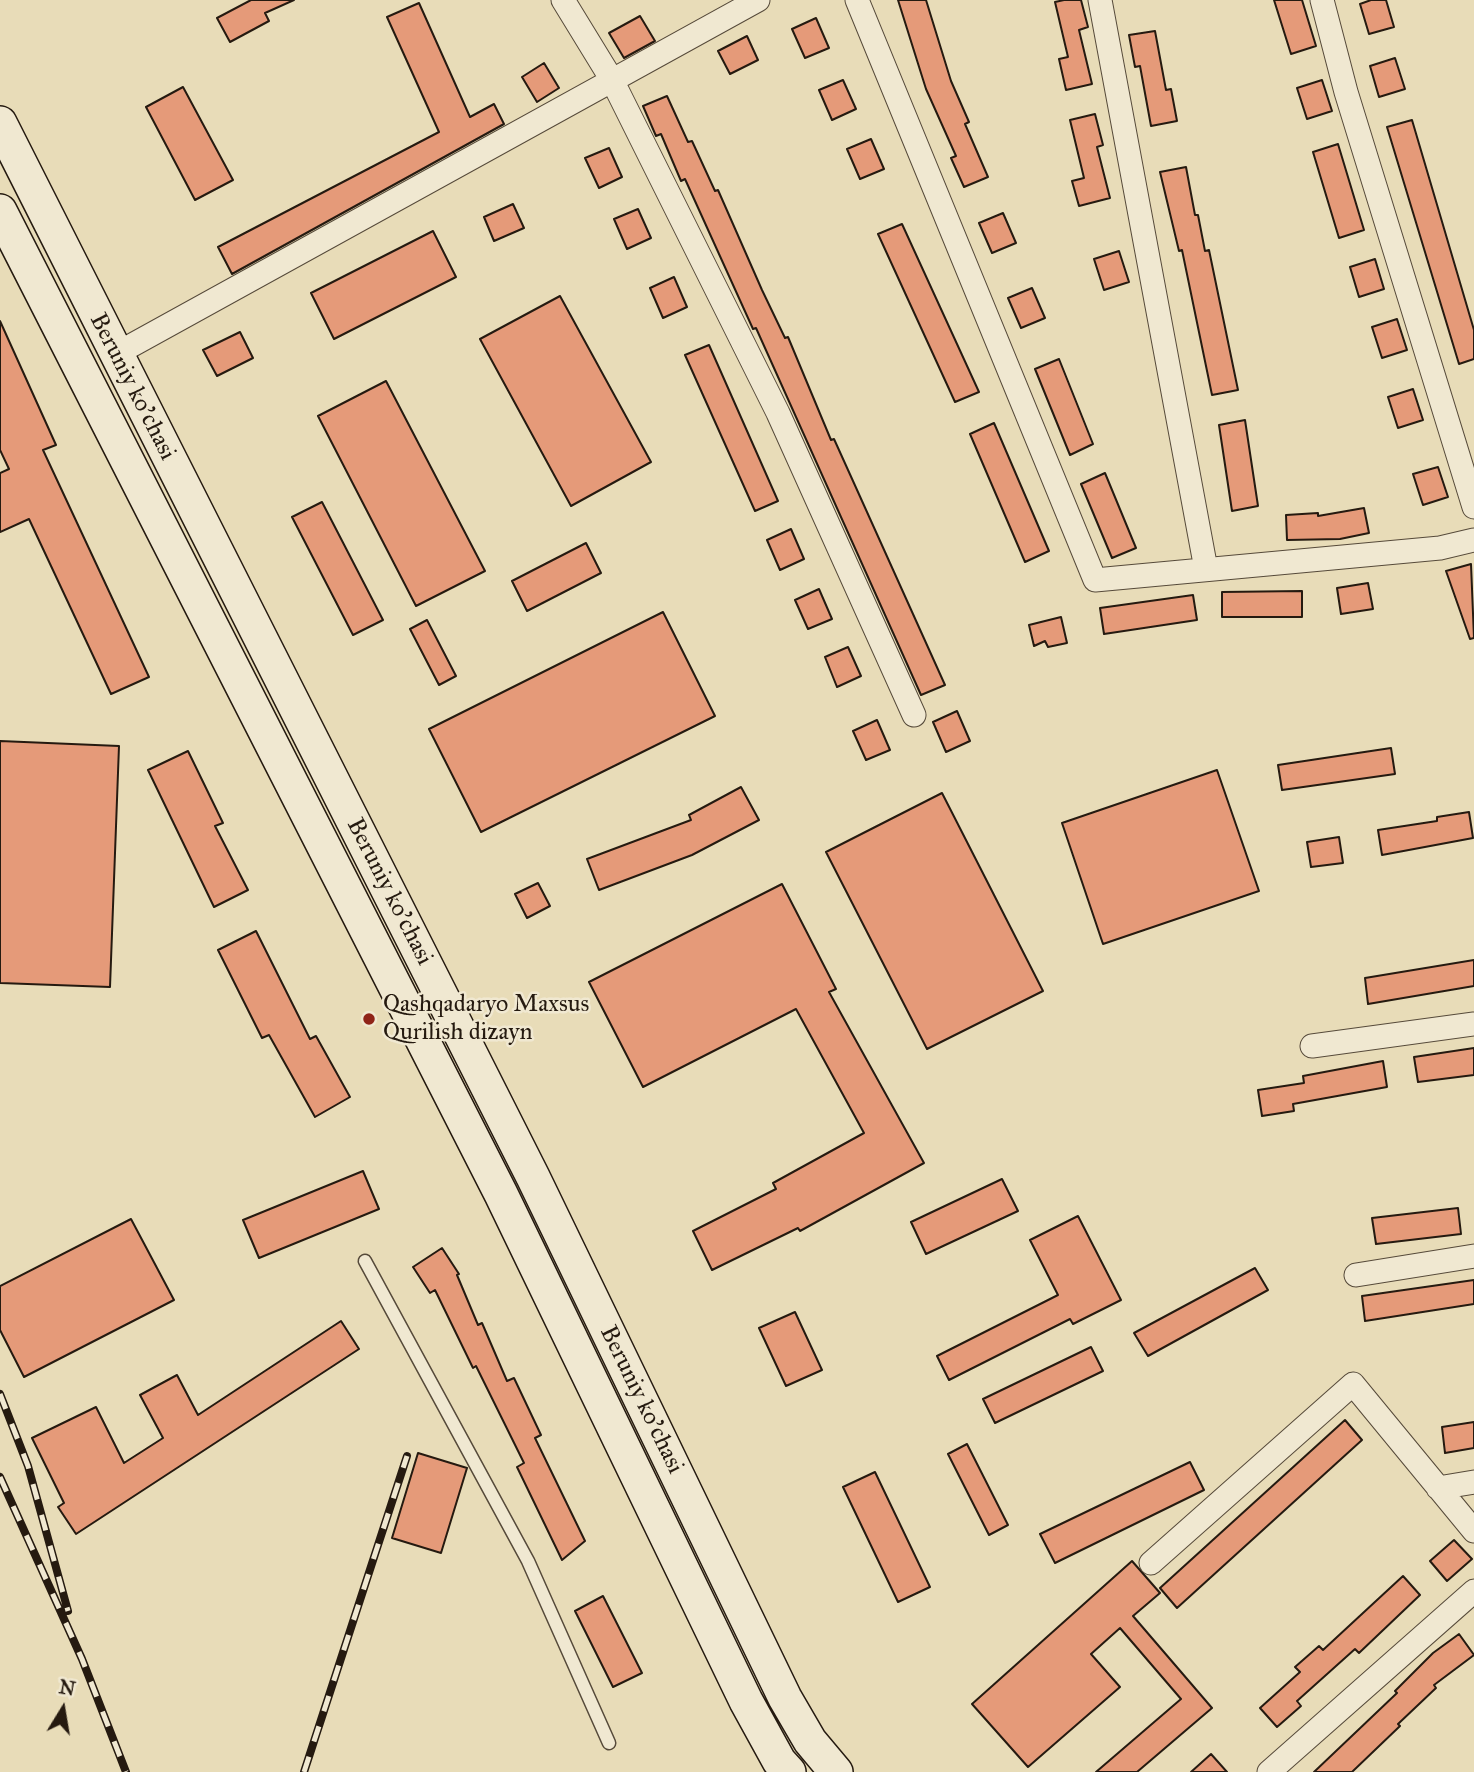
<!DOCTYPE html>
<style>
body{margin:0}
#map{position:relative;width:1474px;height:1772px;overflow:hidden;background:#e8dcb8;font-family:"IM FELL Great Primer",serif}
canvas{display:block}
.north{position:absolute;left:28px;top:1674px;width:70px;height:70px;-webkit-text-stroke:5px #f0e8d1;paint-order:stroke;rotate:11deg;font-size:19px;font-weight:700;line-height:28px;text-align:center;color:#251a10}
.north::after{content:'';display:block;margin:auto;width:24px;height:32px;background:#251a10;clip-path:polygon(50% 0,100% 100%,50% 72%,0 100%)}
</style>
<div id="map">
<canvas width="1474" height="1772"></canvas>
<div class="north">N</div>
</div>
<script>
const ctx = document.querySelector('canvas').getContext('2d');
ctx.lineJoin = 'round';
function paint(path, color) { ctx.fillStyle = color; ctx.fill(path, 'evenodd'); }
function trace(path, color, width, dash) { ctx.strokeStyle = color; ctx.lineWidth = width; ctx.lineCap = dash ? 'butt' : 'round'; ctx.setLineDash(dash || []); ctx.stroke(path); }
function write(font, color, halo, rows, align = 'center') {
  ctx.font = font + ' "IM FELL Great Primer",serif'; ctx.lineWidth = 5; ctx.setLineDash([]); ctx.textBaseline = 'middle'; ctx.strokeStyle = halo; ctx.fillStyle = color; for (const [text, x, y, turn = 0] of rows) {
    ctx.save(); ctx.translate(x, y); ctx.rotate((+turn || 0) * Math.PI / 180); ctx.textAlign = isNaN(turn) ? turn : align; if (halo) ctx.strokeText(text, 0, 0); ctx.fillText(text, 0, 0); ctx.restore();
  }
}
const building = new Path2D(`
 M251 0H294L265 13 269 21 230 42 217 18Z
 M898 0H926L951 81 969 122 965 124 988 177 964 187 951 158 956 156 926 89Z
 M1064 0H1081L1088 27 1079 30 1092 84 1066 90 1059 59 1068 57 1055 2Z
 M1274 0H1302L1316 46 1291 54Z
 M1371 0H1386L1394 27 1369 34 1360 4Z
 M419 3 470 117 494 104 504 124 232 274 218 247 439 132 387 17Z
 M640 16 655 41 624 58 609 33Z
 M816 18 829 48 805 58 792 29Z
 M1155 31 1166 90 1171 89 1177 121 1151 126 1140 66 1135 67 1129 35Z
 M747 36 758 60 730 74 718 51Z
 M1395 58 1405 89 1379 97 1370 66Z
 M544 63 559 88 537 102 522 77Z
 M843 80 856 109 832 120 819 90Z
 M1322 80 1332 111 1307 119 1297 88Z
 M183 87 233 180 195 200 146 107Z
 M667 96 688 142 692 141 715 191 718 190 762 290 785 338 788 337 831 440 834 439 853 481 945 685 921 695 756 328 753 329 685 179 681 181 661 134 656 136 643 106Z
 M1095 114 1103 145 1097 147 1110 198 1079 206 1072 181 1084 178 1070 120Z
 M1412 120 1474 330V359L1459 364 1387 127Z
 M871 139 884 169 860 179 847 149Z
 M1338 144 1364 230 1339 238 1313 152Z
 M609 148 622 177 599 188 585 158Z
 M1186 167 1195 215H1198L1205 251 1209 250 1238 390 1212 395 1182 250 1179 251 1160 172Z
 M513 204 524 228 494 241 484 217Z
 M638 209 651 238 627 249 614 219Z
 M1003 213 1016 243 992 253 979 223Z
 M902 224 979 392 955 402 878 234Z
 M433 231 456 277 334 339 311 293Z
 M1119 251 1129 282 1104 290 1094 259Z
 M1375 259 1384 289 1359 297 1350 267Z
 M674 277 687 307 663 318 650 288Z
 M1032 288 1045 318 1021 328 1008 298Z
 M560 296 651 462 571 506 480 339Z
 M1397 319 1407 350 1382 358 1372 327Z
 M0 321 56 445 43 450 149 677 111 694 29 519 0 532V473L9 469 0 450Z
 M240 332 253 358 217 376 203 350Z
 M709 345 778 501 755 511 685 355Z
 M1059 359 1093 444 1070 455 1035 369Z
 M386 381 485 571 416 606 318 416Z
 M1413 389 1423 420 1398 428 1388 397Z
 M1245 420 1258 506 1232 511 1219 425Z
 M994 423 1049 551 1025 562 970 434Z
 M1438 467 1448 497 1423 505 1413 474Z
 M1105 473 1136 548 1112 558 1081 484Z
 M322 502 383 620 353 635 292 517Z
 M1364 508 1369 533 1340 539 1287 540 1286 515 1318 513V516Z
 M791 529 804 559 780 570 767 540Z
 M586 543 601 573 527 611 512 581Z
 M1471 564 1474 638 1470 639 1446 571Z
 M1368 583 1373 609 1341 614 1337 588Z
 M819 589 832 619 808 629 795 600Z
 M1302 591V617H1222V592Z
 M1193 595 1197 620 1104 634 1100 608Z
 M663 612 715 716 481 832 429 729Z
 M1061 617 1067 643 1048 647 1045 641 1034 646 1029 625Z
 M427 620 456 676 439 685 410 629Z
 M848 647 861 676 837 687 825 657Z
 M957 711 970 741 946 752 933 722Z
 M877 720 890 750 866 760 853 731Z
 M0 741 119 746 110 987 0 983Z
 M1391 748 1395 774 1282 790 1278 765Z
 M188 751 223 823 215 826 248 890 214 907 148 770Z
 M1217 770 1259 891 1103 944 1062 823Z
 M741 787 759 820 692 855 599 890 587 859 691 820 689 815Z
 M942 793 1043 991 927 1049 826 852Z
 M1469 812 1473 838 1382 855 1378 830 1437 821V817Z
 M1339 837 1343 863 1311 867 1307 842Z
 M538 883 550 906 527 918 515 894Z
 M782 884 836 989 829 992 924 1163 800 1231 798 1228 712 1270 693 1231 776 1189 773 1183 864 1133 796 1009 643 1087 589 982Z
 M256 931 310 1039 316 1036 350 1097 315 1117 269 1035 262 1038 218 950Z
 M1474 960V986L1368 1004 1365 978Z
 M1474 1048V1075L1418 1082 1414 1057Z
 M1383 1061 1387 1087 1293 1104 1294 1111 1262 1116 1258 1090 1304 1083 1303 1076Z
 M363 1171 379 1209 259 1258 243 1220Z
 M1002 1179 1018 1211 926 1254 911 1222Z
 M1458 1208 1461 1234 1376 1244 1372 1218Z
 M1078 1216 1121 1300 1073 1324 1070 1319 949 1380 937 1356 1058 1295 1030 1240Z
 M131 1219 174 1300 24 1377 0 1330V1286Z
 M442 1248 459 1274 457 1275 478 1325 482 1323 507 1381 514 1378 541 1435 535 1438 585 1541 562 1560 517 1467 524 1463 476 1366 473 1368 435 1290 430 1293 413 1267Z
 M1255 1268 1268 1290 1148 1356 1134 1333Z
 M1474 1280V1304L1365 1321 1362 1296Z
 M795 1312 822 1370 786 1386 759 1328Z
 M341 1321 359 1349 76 1534 58 1507 64 1503 32 1438 96 1407 124 1463 163 1438 140 1395 177 1375 198 1415Z
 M1091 1347 1103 1371 995 1423 983 1399Z
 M1345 1420 1362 1440 1177 1608 1160 1588Z
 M1474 1422V1448L1445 1453 1442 1427Z
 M967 1444 1008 1525 989 1535 948 1454Z
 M418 1453 467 1468 441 1553 392 1538Z
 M1190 1462 1204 1490 1055 1563 1040 1534Z
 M875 1472 930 1587 898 1602 843 1487Z
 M1454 1540 1472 1559 1447 1581 1430 1561Z
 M1132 1561 1160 1593 1133 1616 1212 1708 1137 1772H1096L1181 1699 1120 1628 1091 1654 1120 1687 1028 1767 972 1704Z
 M1403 1576 1420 1595 1359 1653 1355 1649 1297 1701 1301 1706 1277 1727 1260 1708 1300 1672 1295 1667 1319 1646 1323 1650Z
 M603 1596 642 1673 613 1687 575 1611Z
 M1459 1634 1474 1655 1434 1685 1436 1688 1398 1724 1400 1726 1352 1772H1314L1397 1693 1395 1691 1433 1653Z
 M1211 1754 1227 1772H1191Z`);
const service = new Path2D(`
 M365 1261 528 1561 609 1743`);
const minor = new Path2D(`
 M563 0 612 80 778 413 914 715
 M857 0 1095 580 1440 548 1474 540
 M1100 0 1206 569
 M1322 0 1346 92 1474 507
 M116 354 758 0
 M1312 1046 1474 1024
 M1356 1275 1474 1256
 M1438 1488 1474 1482
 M1151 1563 1353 1384 1474 1531
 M1269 1772 1474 1591`);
const secondary = new Path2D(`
 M0 123 533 1177 785 1698 810 1741 836 1772
 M0 211 501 1194 746 1701 779 1761 789 1772`);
const rail = new Path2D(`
 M0 1394 28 1466 68 1611
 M0 1477 82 1659 126 1772
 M304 1772 407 1456`);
const markers = [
 [369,1019,7,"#8f2418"]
];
const streetNames = [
 ["Beruniy ko'chasi",132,387,63],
 ["Beruniy ko'chasi",389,892,63],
 ["Beruniy ko'chasi",641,1400,64]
];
const poiNames = [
 ["Qashqadaryo Maxsus",383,1005],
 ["Qurilish dizayn",383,1033]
];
paint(building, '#e59a79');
trace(building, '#251a10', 2);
trace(service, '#564a3a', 15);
trace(minor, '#564a3a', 25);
trace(secondary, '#251a10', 36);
trace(service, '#f0e8d1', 12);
trace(minor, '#f0e8d1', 23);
trace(secondary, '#f0e8d1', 33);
trace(rail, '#251a10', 8);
trace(rail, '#f0e8d1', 5, [16]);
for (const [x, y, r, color] of markers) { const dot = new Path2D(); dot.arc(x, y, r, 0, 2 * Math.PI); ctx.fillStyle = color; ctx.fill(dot); trace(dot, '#f0e8d1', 2.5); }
write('24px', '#251a10', '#f0e8d1', streetNames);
write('24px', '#251a10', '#f0e8d1', poiNames, 'left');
</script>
